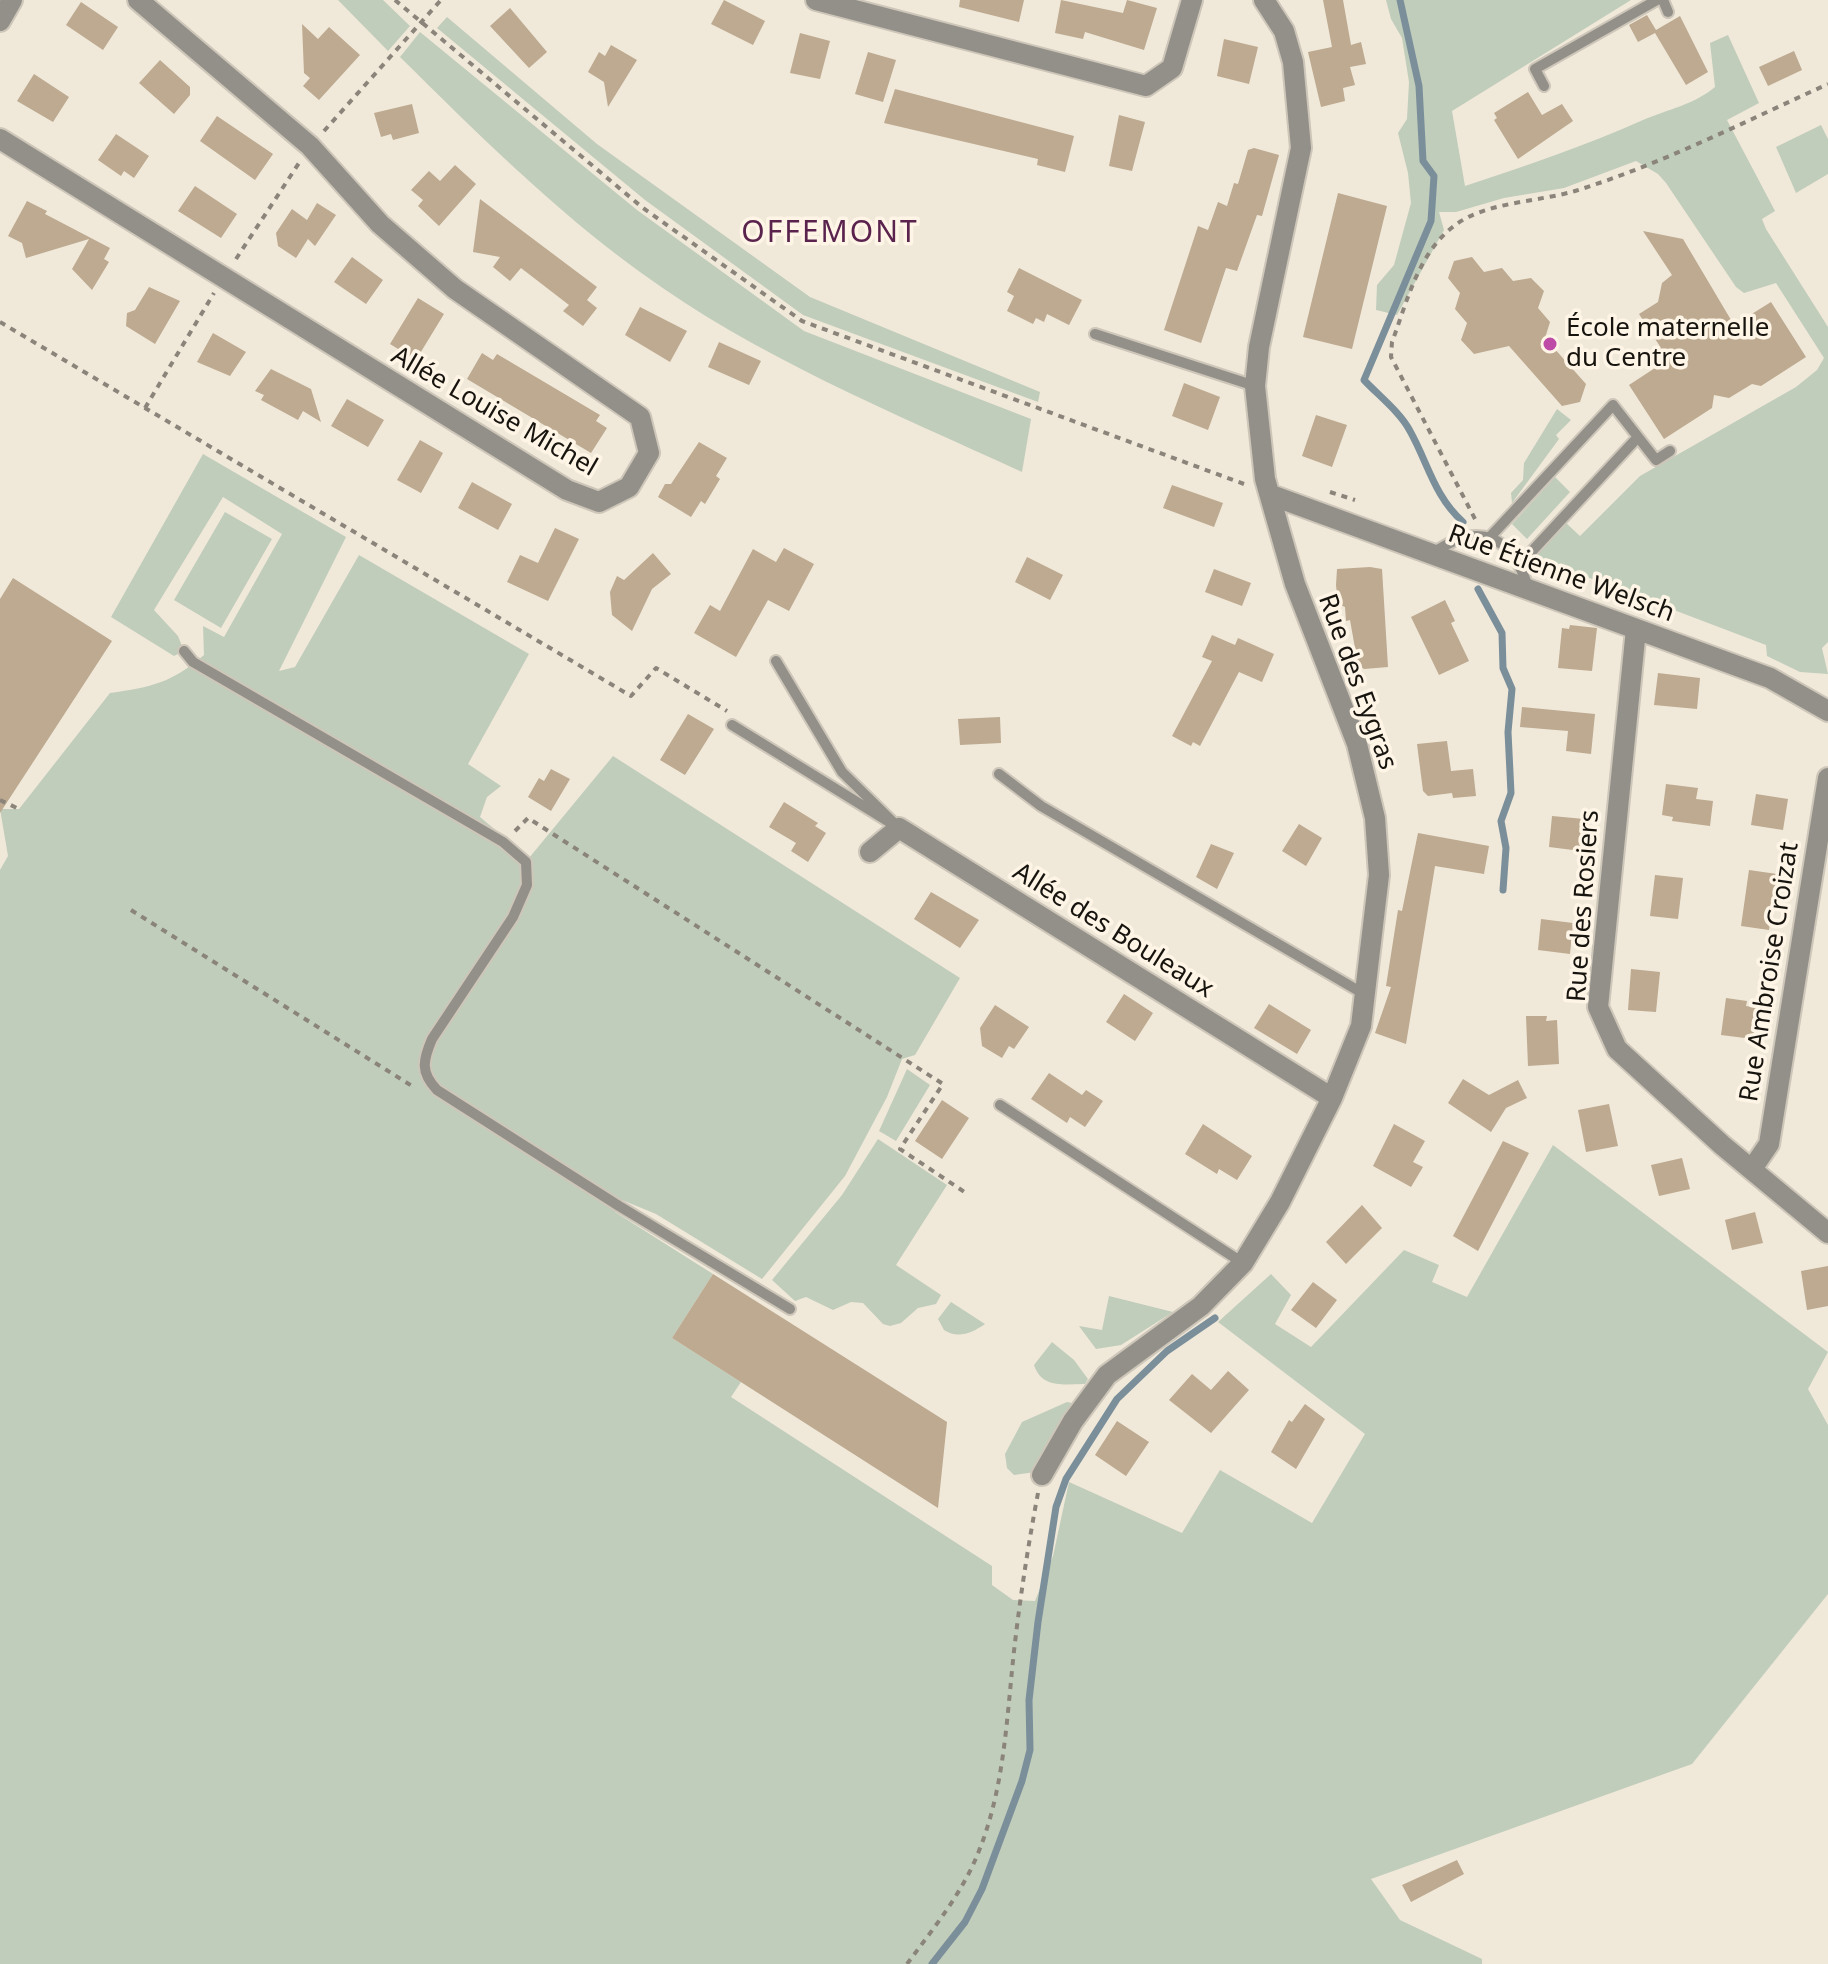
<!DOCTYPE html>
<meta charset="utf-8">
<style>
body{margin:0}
canvas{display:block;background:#f0e8d9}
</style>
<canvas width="1828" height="1964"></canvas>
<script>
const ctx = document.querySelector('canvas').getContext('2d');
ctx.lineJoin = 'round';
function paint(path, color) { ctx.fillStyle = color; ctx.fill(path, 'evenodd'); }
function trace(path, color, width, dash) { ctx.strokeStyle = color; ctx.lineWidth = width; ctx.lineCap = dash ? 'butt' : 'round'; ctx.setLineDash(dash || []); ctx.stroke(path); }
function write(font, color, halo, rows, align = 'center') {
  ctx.font = font + ' "Noto Sans",sans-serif'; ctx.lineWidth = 7; ctx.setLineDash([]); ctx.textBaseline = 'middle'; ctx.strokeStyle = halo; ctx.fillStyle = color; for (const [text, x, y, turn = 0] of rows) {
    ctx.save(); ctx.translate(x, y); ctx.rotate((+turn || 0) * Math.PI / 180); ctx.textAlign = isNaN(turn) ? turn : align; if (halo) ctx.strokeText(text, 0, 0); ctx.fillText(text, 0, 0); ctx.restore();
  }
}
const green = new Path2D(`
 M338 0H383L410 26 388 51Z
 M1386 0H1631L1452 111 1465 186C1525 166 1585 146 1643 120 1669 109 1693 105 1715 87L1710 43 1728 35 1759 103 1727 120 1775 211 1762 219 1766 229 1828 327V642L1822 648 1828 674 1800 672 1767 656 1766 645 1537 558 1535 552 1566 523 1580 536 1640 476 1796 387 1817 370 1824 358 1776 283 1744 293 1736 287 1666 183 1658 174 1636 161 1564 188 1504 198 1456 212H1439L1444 230 1397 315 1376 310 1377 285 1394 265 1411 203 1408 173 1398 133 1407 119 1409 82 1402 38 1391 19Z
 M447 17 597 144 810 297 1040 392 1038 402 803 315 645 200 437 28Z
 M420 32 637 210 804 331 1031 419 1022 472C892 412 756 357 640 272 553 209 476 132 400 57Z
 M1821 125 1828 139V174L1796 193 1776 147Z
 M1557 409 1571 420 1556 435 1559 439 1512 503 1511 493 1523 480 1524 463Z
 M203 454 346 537 279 671 295 667 359 555 529 654 468 764 501 786 487 797 480 817 529 858 613 756 960 978 915 1055 902 1059 887 1097 845 1176 762 1279 656 1214 622 1200 615 1212 713 1274 672 1338 741 1382 731 1397 992 1566V1585L1013 1600 1035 1601 1053 1556 1069 1482 1182 1533 1220 1470 1312 1523 1365 1434 1218 1322 1271 1274 1291 1295 1275 1324 1311 1347 1404 1250 1439 1265 1432 1282 1467 1297 1553 1145 1828 1352 1808 1389 1828 1425V1594L1692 1764 1371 1879 1400 1920 1482 1959V1964H0V870L8 856 0 809H19L110 693C152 687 171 683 204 655L203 626 224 637 282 534 223 497 154 610 178 636 184 651 174 656 111 617Z
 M1555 477 1570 492 1527 539 1512 524Z
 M225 512 272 539 221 628 174 600Z
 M907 1069 930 1085 896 1141 879 1131Z
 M878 1139 947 1185 896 1265 941 1295 936 1304 918 1308 901 1323 890 1326 883 1324 863 1303 851 1302 833 1310 806 1297 795 1301 772 1280 842 1195Z
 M1109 1296 1173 1312 1121 1345 1096 1349 1079 1326 1102 1330Z
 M951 1302 985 1324C972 1333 958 1339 944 1330L938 1319Z
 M1052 1342 1074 1360 1088 1379 1085 1384C1064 1384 1042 1389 1034 1365Z
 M1067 1402 1077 1404 1035 1472 1014 1475 1007 1468 1005 1454 1022 1422Z`);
const stream = new Path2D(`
 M1400 0 1419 86 1423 161 1434 176 1431 221 1364 380C1378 395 1400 412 1410 431 1428 463 1434 496 1463 522
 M1478 589 1502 633 1503 668 1512 689 1508 732 1511 793 1501 821 1506 848 1503 890
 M932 1964 965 1922 982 1889 1022 1781 1030 1750 1029 1700 1038 1622 1056 1507 1066 1479 1117 1399 1167 1351 1215 1318`);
const building = new Path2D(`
 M724 0 765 21 753 45 711 24Z
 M960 0H1024L1019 22 959 7Z
 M1061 0 1123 13 1127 0 1157 8 1144 50 1085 32 1083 39 1055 33Z
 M1323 0H1343L1351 45 1361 42 1366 64 1350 67 1355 85 1343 88 1345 101 1321 107 1308 52 1332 47Z
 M81 2 118 27 103 50 66 25Z
 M510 8 547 52 529 68 490 26Z
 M1647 15 1656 30 1680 16 1708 72 1686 85 1655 33 1638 42 1629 25Z
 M302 24 318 39 329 27 360 55 319 100 303 86 310 78 304 73Z
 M800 33 830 41 820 79 790 73Z
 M1224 39 1258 47 1249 84 1217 76Z
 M611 45 637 60 608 107 604 82 588 72 599 52 605 56Z
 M1794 51 1802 70 1768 86 1759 67Z
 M868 52 896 60 883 102 855 94Z
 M160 60 190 87V95L174 114 139 83Z
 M34 74 69 97 53 122 17 101Z
 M895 89 1074 136 1065 172 1037 165 1038 159 884 123Z
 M1528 92 1542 115 1562 104 1573 121 1518 159 1494 120 1497 118 1494 113Z
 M412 104 419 133 393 140 391 134 381 137 374 113Z
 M1119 115 1145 122 1132 171 1109 166Z
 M217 116 273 154 255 180 200 141Z
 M116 134 149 156 134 178 124 171 121 176 98 160Z
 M1254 148 1279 155 1262 216 1257 215 1237 271 1226 268 1201 343 1164 330 1198 226 1208 230 1218 202 1227 206 1234 183 1238 184 1248 150Z
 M455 165 476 184 439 226 418 206 423 200 411 190 429 171 440 181Z
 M195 186 237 214 221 238 178 211Z
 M1338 193 1387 206 1352 349 1303 337Z
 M480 199 597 287 587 300 597 308 583 326 563 311 569 305 521 268 510 281 493 267 500 257 473 252Z
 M27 201 47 211 45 214 110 248 104 259 109 262 92 290 72 269 89 239 26 258 22 243 8 236Z
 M317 203 336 215 315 246 308 239 296 258 278 246 276 233 292 209 307 220Z
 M1643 231 1683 239 1734 325 1771 302 1806 357 1761 386 1752 384 1729 398 1714 395 1712 408 1664 439 1629 385 1655 368 1648 356 1661 348 1639 314 1658 302 1662 283 1672 275Z
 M352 257 383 280 366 304 334 282Z
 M1472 257 1484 272 1502 268 1513 281 1531 278 1544 291 1538 308 1550 322 1545 338 1586 384 1580 402 1562 406 1509 346 1474 354 1461 340 1467 323 1455 309 1460 293 1448 278 1454 261Z
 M1019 268 1082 300 1069 325 1047 314 1044 322 1036 318 1033 324 1007 311 1014 296 1007 292Z
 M149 287 180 301 155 344 126 326 127 313 135 310Z
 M418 298 444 314 416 360 390 344Z
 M640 307 687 331 670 362 625 335Z
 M213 333 246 352 230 376 197 362Z
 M719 342 761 361 749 385 708 367Z
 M482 353 493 360 497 354 600 415 596 421 607 428 591 453 467 379Z
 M271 369 311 389 321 422 303 411 298 420 261 400 264 395 255 391Z
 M1184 383 1220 397 1208 430 1172 416Z
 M347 399 384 420 368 447 331 426Z
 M1316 415 1347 425 1332 467 1302 456Z
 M420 440 443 453 421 493 397 480Z
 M699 442 727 458 716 476 720 479 705 504 701 501 691 517 658 497 665 484H671Z
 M472 482 512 504 498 530 458 508Z
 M1172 485 1223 503 1214 527 1163 508Z
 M555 528 579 539 548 601 507 582 520 555 538 563Z
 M784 548 814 564 789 611 768 600 736 657 694 633 710 605 720 611 753 549 776 562Z
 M653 553 671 574 652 589 632 631 612 615 610 592 617 576 624 580Z
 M1027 557 1063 575 1050 600 1015 582Z
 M1370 567 1382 569 1388 667 1364 669 1358 665 1350 620 1346 621 1345 607 1338 604 1336 585 1337 569Z
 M1214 569 1251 583 1242 606 1205 592Z
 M13 578 112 641 0 813V599Z
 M1445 600 1455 621 1451 623 1469 661 1439 675 1411 617Z
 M1570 625 1597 628 1592 671 1558 668 1562 628 1569 629Z
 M1212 635 1235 645 1238 638 1274 654 1262 682 1239 672 1200 746 1193 742 1191 746 1172 736 1212 661 1202 657Z
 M1658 673 1700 678 1697 709 1654 705Z
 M1522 707 1595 714 1591 754 1566 751 1568 731 1520 727Z
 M688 714 714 729 685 775 660 760Z
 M1000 717 1001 743 960 745 958 719Z
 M1447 741 1451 771 1473 769 1476 796 1453 798 1452 793 1428 796 1423 791 1417 744Z
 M551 769 570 779 551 811 528 797 539 778 544 781Z
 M1666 784 1698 788 1696 799 1713 801 1710 826 1672 821 1673 817 1662 815Z
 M1756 794 1788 799 1783 830 1751 825Z
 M784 802 818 823 815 826 826 833 808 862 791 851 796 843 769 827Z
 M1552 816 1584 819 1581 851 1549 847Z
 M1299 824 1322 838 1306 866 1282 851Z
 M1418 833 1489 846 1484 874 1435 866 1406 1044 1375 1033 1391 987 1386 986 1398 910 1402 911Z
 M1211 844 1234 853 1217 889 1196 877Z
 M1749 870 1777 874 1769 930 1741 926Z
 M1655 875 1683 878 1678 919 1650 916Z
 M931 892 979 920 960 948 914 919Z
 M1541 919 1573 923 1570 954 1538 950Z
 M1631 969 1660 972 1656 1012 1628 1010Z
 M1124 994 1153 1013 1135 1041 1106 1022Z
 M1726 998 1747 1001 1746 1006 1758 1008 1753 1039 1721 1035Z
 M1269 1004 1311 1030 1297 1054 1254 1028Z
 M995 1005 1029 1027 1014 1049 1009 1046 1002 1058 982 1046 980 1028Z
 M1526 1016H1547L1546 1021 1557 1020 1559 1064 1528 1066Z
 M1049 1073 1082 1095 1086 1090 1103 1101 1085 1127 1070 1117 1067 1123 1031 1099Z
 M1463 1079 1489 1095 1518 1080 1527 1098 1506 1108 1491 1132 1448 1103Z
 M942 1100 969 1118 942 1159 915 1141Z
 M1609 1104 1618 1146 1586 1152 1578 1110Z
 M1203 1124 1252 1156 1237 1180 1219 1169 1217 1174 1185 1154Z
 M1394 1124 1425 1141 1413 1162 1423 1167 1411 1187 1373 1166Z
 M1503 1141 1529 1153 1478 1251 1453 1236Z
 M1682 1158 1690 1189 1659 1196 1651 1165Z
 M1362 1205 1382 1228 1346 1264 1326 1242Z
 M1755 1212 1763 1243 1732 1250 1725 1220Z
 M1828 1266V1306L1807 1310 1801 1271Z
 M713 1274 947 1422 938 1508 672 1338Z
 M1313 1282 1337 1300 1316 1328 1291 1310Z
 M1228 1371 1249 1390 1211 1433 1169 1400 1192 1374 1211 1390Z
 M1305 1404 1325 1419 1296 1469 1271 1452 1289 1420 1292 1422Z
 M1117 1421 1149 1442 1126 1476 1095 1455Z
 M1457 1860 1464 1874 1411 1902 1402 1885Z`);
const path = new Path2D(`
 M395 0 643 208 802 321 1244 484
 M324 131 441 0
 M236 259 299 163
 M0 322 631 696 656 668 727 711
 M145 408 214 293
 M1330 492 1355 500
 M1475 519 1391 357 1392 342C1407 302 1418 253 1454 226 1484 202 1538 202 1575 191 1662 164 1746 121 1828 84
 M0 800 19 809
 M515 831 528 818 943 1084 900 1149 966 1193
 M131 910 412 1086
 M907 1964C930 1933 955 1902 972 1867 1004 1799 1006 1725 1014 1651 1020 1598 1028 1546 1038 1493`);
const service = new Path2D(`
 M1663 0 1668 12
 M1544 86 1535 69 1657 0
 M1095 334 1255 386
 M1490 537 1613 405 1656 460 1670 451
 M1433 553C1479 521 1511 535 1528 587
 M1521 563 1638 437
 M184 651 193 662 503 842 526 862 527 885 513 917 432 1039C423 1060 420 1072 437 1090L619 1206 790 1309
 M732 725 899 828 842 772 776 661
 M999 774 1041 806 1364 994
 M1000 1105 1243 1263`);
const minor = new Path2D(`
 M816 0 1146 86 1172 68 1192 0
 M0 21 12 0
 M0 139 567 490 599 502 629 487 649 453 640 417 455 289 380 224 310 146 138 0
 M1271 495 1770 678 1828 711
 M1636 629 1598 1007 1617 1049 1722 1145 1828 1233
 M870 852 899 828 1332 1098
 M1752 1169 1769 1144 1828 778
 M1042 1475 1073 1421 1107 1375 1201 1306 1243 1263 1280 1202 1332 1098 1361 1026 1379 875 1375 818 1357 744 1295 584 1265 479 1255 386 1259 347 1301 148 1293 62 1284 31 1264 0`);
const markers = [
 [1550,344,8,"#be4ba5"]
];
const poiNames = [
 ["École maternelle",1566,329],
 ["du Centre",1566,359]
];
const streetNames = [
 ["Allée Louise Michel",494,412,30],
 ["Rue Étienne Welsch",1561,574,20],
 ["Rue des Eygras",1357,682,70],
 ["Rue des Rosiers",1584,906,-86],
 ["Allée des Bouleaux",1113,931,32],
 ["Rue Ambroise Croizat",1770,972,-81]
];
const quarterNames = [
 ["OFFEMONT",830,233]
];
paint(green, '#c1cdbb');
trace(stream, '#7b8f9b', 7);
paint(building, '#bdaa90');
trace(service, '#cdc6b9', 14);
trace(minor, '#cdc6b9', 24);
trace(path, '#8a847a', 4, [6, 6]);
trace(service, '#929089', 10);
trace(minor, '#929089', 20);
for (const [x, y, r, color] of markers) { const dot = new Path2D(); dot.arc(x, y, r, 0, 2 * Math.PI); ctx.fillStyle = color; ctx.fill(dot); trace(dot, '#fef5e6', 3); }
write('26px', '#17140f', '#fef5e6', poiNames, 'left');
write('26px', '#17140f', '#fef5e6', streetNames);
ctx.letterSpacing = '2px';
write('30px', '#5a234e', '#fef5e6', quarterNames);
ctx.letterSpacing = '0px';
</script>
